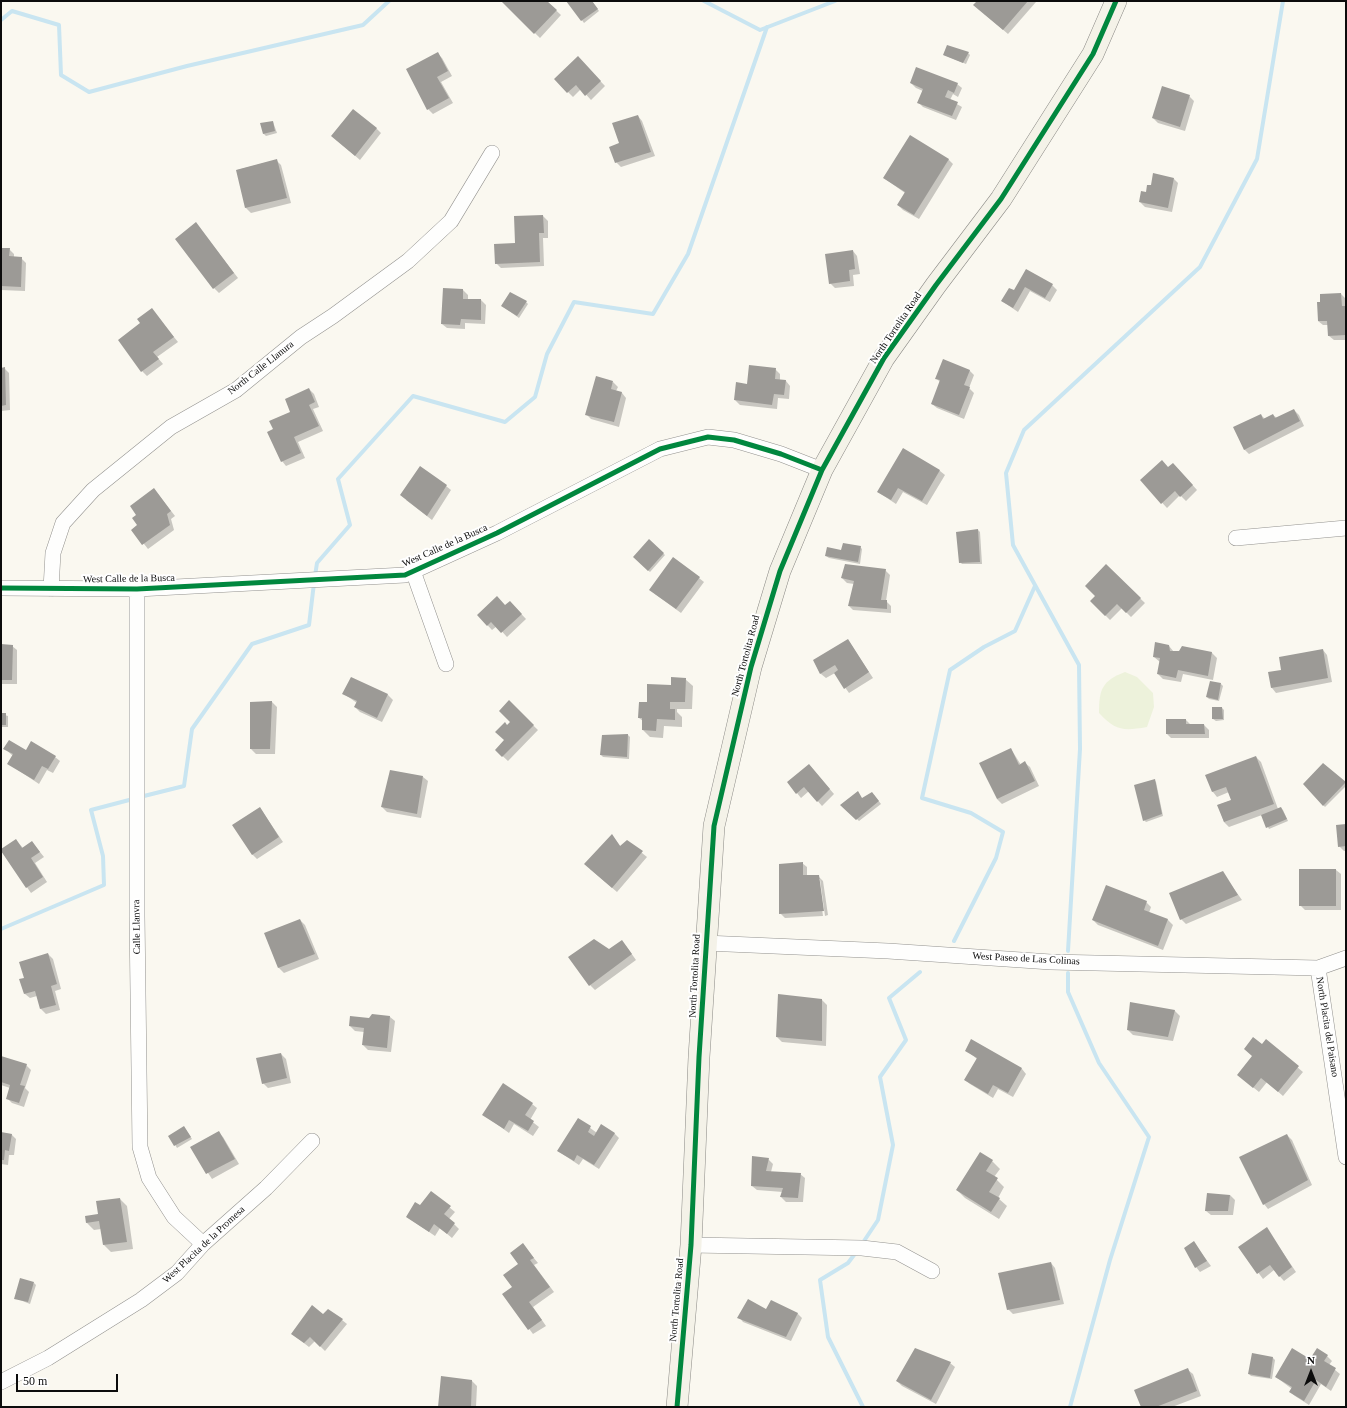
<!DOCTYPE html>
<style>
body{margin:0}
#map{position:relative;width:1347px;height:1408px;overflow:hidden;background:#faf8f0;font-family:Georgia,serif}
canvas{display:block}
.frame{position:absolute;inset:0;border:2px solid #0c0c0c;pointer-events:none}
.north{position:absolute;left:1291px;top:1352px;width:40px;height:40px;-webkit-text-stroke:3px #fff;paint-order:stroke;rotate:0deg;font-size:11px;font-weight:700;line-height:16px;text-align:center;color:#0c0c0c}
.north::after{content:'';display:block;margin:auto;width:14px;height:18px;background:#0c0c0c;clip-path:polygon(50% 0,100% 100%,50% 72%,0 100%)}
.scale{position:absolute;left:16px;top:1374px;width:102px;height:18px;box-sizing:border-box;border:2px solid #0c0c0c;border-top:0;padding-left:5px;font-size:12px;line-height:14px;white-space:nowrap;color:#0c0c0c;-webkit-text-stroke:3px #fff;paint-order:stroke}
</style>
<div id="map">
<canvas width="1347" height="1408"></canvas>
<div class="frame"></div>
<div class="north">N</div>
<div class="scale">50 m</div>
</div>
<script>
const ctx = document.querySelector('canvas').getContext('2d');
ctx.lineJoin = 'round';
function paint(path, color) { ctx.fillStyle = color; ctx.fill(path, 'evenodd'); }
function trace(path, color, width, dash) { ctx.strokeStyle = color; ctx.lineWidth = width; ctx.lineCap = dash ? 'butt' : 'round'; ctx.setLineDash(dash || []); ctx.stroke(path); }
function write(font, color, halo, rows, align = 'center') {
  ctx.font = font + ' Georgia,serif'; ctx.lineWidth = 4; ctx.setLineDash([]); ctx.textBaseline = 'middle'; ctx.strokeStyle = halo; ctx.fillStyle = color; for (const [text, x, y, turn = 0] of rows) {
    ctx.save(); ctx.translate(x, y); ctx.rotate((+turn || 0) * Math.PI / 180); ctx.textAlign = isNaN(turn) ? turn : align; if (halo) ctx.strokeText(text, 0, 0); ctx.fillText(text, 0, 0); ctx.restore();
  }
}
const pitch = new Path2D(`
 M1125 672 1137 677 1153 693 1154 707 1147 727C1123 731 1116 731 1099 713 1099 689 1102 681 1125 672Z`);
const shadow = new Path2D(`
 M502 1H546L561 15 540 38Z
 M568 1H592L599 11 584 23Z
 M979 1H1035L1036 2 1008 34 980 10Z
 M437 53 442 58 452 76 441 82 453 103 433 114 428 109Z
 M968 53 970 55 966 64 944 55Z
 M578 58 605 86 591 100 581 89 573 97 555 79Z
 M911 83 957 84 962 88 958 97 953 94 950 100 962 107 956 120 923 107 918 102 923 91 916 88Z
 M1189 96 1194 101 1185 131 1158 123 1153 118Z
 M638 116 642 121 655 156 621 167 616 162 620 144Z
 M273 122 277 133 266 136 263 133Z
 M376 128 381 133 360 160 332 136Z
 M948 159 953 164 919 219 903 210 898 205 905 193 884 178Z
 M276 160 281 165 291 203 251 213 246 208 237 170Z
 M1174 179 1178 183 1172 212 1145 207 1140 202 1147 193Z
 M543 216 548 221V238H543L544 266 501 268 496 263Z
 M200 229 238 278 219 293 214 288Z
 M1 249H9L14 254V258H21L26 263 25 291 1 290Z
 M853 251 857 256 860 274 853 275 854 286 835 288 830 283Z
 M1027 271 1052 285 1057 290 1050 302 1030 291 1018 312 1002 301 1015 292Z
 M444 289 463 290 468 295V300H481L486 305 485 324 465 323V329L447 328 442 324Z
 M1341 294 1346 299V340H1334L1329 336 1328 325H1323L1318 321Z
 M526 302 528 304 519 318 502 306Z
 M152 310 178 342 157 357 163 364 147 376 142 371V324Z
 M1 369H5L9 373 10 410 1 411Z
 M775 369 780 374V380L786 381 790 386 789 399 778 398 777 409 740 405 735 400 748 385Z
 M969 370 974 375 969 388 974 393 964 419 937 408 932 404 940 382 936 378Z
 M613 382 618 387 616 391 622 393 626 398 619 427 591 419 587 415Z
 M309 389 314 394 319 407 313 409 323 431 298 442 305 458 286 466 282 461 274 430 292 412Z
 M1294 410 1299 415 1304 426 1249 454 1244 449 1261 415 1265 419 1273 415 1277 418Z
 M903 449 940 471 945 475 927 505 903 492 896 504 878 492Z
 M1168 468 1178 469 1197 490 1186 501 1180 495 1167 508 1141 480Z
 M446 486 451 490 432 520 406 500Z
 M158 494 175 516 171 519 174 530 148 549 133 530 139 526Z
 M978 530 980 532 982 564H962L960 562Z
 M649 541 665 555 650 572 634 557Z
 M860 547 862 549 860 564 829 558 826 556Z
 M1106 566 1145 603 1131 617 1122 608 1110 620 1091 601 1096 596Z
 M885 570 890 575 886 601 891 606V613L853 610 849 606 854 584 847 583 842 578Z
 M699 578 704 582 681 613 655 594Z
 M510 602 526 619 507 637 497 626 492 630 478 615 506 606Z
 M848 640 873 678 849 693 835 673 826 678 821 674 815 661Z
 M1 645 12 646 17 650V684H1Z
 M1169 646 1174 652 1212 653 1217 658 1213 680 1183 674 1181 682 1163 679 1158 674 1160 662 1154 657Z
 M1323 650 1327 655 1332 682 1276 693 1272 688 1269 673 1282 671Z
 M351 678 388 695 393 700 382 722 360 712 355 707 357 703 344 694Z
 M685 679 693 686 692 709H677V712L682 717V727L664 726 663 738 650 737 643 730V721L639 718 648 703Z
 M1221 684 1223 686 1219 701 1209 699 1207 697Z
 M272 702 277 707 275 754H256L251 749V703Z
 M509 702 538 730 508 761 496 750 505 741 507 726 511 722Z
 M1222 708 1224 710V720L1216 721 1213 719Z
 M1 714 8 716V727H1Z
 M1167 720H1186L1191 725H1204L1209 730V738H1171L1167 734Z
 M628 735 630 737 629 759 603 757 601 755Z
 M5 749 55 757 60 761 53 773 47 770 39 784 9 764 13 756Z
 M1011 749 1021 765 1025 763 1030 767 1039 786 1002 804 997 799Z
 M1256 757 1261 762 1278 809 1281 808 1283 810 1288 821 1269 829 1262 815 1229 827 1224 822 1218 805 1232 800 1229 792 1217 797 1213 792 1207 775Z
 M809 765 834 794 822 806 809 791 801 798 788 782Z
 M1323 765 1346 783V786L1325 807 1304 784Z
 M423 777 428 781 421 818 387 812 382 807Z
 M1154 780 1156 782 1163 816 1146 822 1144 820Z
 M874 795 881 804 859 821 842 805Z
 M260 808 283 842 257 859 252 854Z
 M1346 825V851H1344L1339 846Z
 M612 835 621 847 627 841 647 857 617 892 590 869Z
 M16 840 23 848 32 842 44 857 35 863 47 882 31 893 1 850Z
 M802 863 807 867V876H818L823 881 828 915 825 916 820 879H818L823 916 785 918 780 913Z
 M1336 870 1341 874V910H1305L1300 905Z
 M1222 872 1242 900 1186 924 1181 919Z
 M1146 902 1151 907 1149 913 1168 920 1173 925 1163 950 1098 925 1093 920Z
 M300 920 305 925 319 959 284 973 279 968 265 934Z
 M626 946 636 960 595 990 590 985 610 950Z
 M48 954 53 959 61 989 55 991 60 1010 46 1014 41 1009 37 996 30 998 25 994V979Z
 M822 1000 827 1005 826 1046 782 1042 777 1037Z
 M1131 1003 1175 1011 1180 1016 1173 1041 1133 1035 1128 1030Z
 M390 1017 395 1021 391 1052 368 1050 363 1045 364 1032 355 1031 350 1026 370 1019Z
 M972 1040 1022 1069 1026 1074 1013 1097 998 1089 993 1098 970 1084 965 1080 977 1059 966 1050Z
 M1266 1041 1303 1072 1283 1096 1267 1082 1259 1092 1243 1079Z
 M281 1054 286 1059 291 1083 268 1088 263 1083Z
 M1 1057 26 1065 31 1070 25 1088 29 1092 24 1107 12 1103 7 1098 10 1088 1 1085Z
 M532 1104 537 1108 530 1120 539 1127 533 1136 514 1124 509 1133 484 1115Z
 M578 1119 597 1133H614L619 1138 599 1169 583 1159 579 1165 558 1151Z
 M184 1127 192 1139 177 1148 170 1136Z
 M218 1132 223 1137 239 1164 212 1179 191 1147Z
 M1 1133 11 1134 16 1139 14 1155H9L8 1165 1 1164Z
 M1287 1135 1292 1140 1312 1185 1268 1209 1264 1204Z
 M768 1159 773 1164 771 1172 800 1174 805 1178 803 1202H786L781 1197 783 1192 757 1190 752 1186Z
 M992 1161 1000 1169 994 1177 1004 1187 998 1198 1007 1206 999 1219 965 1198 957 1190Z
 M431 1192 455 1212 449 1219 459 1229 452 1238 440 1228 435 1236 407 1217 421 1207Z
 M1230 1195 1235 1200 1233 1215H1211L1206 1211Z
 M120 1199 127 1206 133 1249 111 1252 104 1245 101 1229 94 1230 87 1223 86 1217 99 1215Z
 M1267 1229 1296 1272 1284 1281 1274 1270 1263 1279 1240 1248Z
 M1194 1243 1211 1266 1200 1272 1196 1267Z
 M523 1245 538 1263 534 1265 554 1292 533 1307 546 1326 533 1334 503 1294 513 1287Z
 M1051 1263 1055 1268 1064 1304 1013 1314 1008 1309Z
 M34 1283 36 1285 30 1304 15 1298Z
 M766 1310 797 1313 802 1318 791 1341 743 1322 739 1317Z
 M342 1320 347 1324 325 1351 315 1341 309 1347 292 1334Z
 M1253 1354 1273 1358 1275 1360 1272 1379 1251 1376 1249 1374Z
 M1327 1356 1332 1361 1329 1365 1340 1374 1331 1391 1321 1384 1309 1405 1295 1396 1290 1392 1292 1389 1276 1377 1310 1360Z
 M950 1363 955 1367 936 1404 902 1386 897 1381Z
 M1188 1370 1193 1374 1201 1396 1172 1407H1142Z
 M442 1377 472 1381 477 1386 476 1407H439Z`);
const stream = new Path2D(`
 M704 1 760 30 835 1
 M1 20 12 11 59 25 61 75 89 92 187 66 363 25 389 1
 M315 576 317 563 350 525 338 479 413 396 505 422 535 397 547 354 574 302 653 314 688 254 767 27
 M140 797 184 786 192 729 252 644 309 625 314 583
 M1 929 104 885 103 856 91 810 133 799
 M954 941 996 858 1003 832 971 813 922 798 950 670 984 647 1015 631 1035 586
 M1068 951 1080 749 1079 665 1013 545 1006 473 1024 430 1200 267 1257 159 1283 1
 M1068 973V992L1099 1063 1149 1137 1110 1260 1070 1407
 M862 1244 878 1220 893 1145 880 1077 906 1040 889 998 920 972
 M857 1251 848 1263 820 1280 828 1337 863 1407`);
const building = new Path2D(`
 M501 1H547L557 10 534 34Z
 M566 1H592L598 9 581 21Z
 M977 1H1028L1003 30 973 5Z
 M947 45 969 52 963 63 943 55Z
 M438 52 448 71 437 77 449 98 427 110 406 69Z
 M578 56 601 81 585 96 576 85 567 93 554 79Z
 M916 67 958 83 954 93 948 90 945 97 958 102 952 116 917 103 923 89 910 83Z
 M1162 86 1190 95 1180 127 1152 118Z
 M353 109 377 128 355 156 331 136Z
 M638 115 651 152 615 163 609 147 619 143 612 123Z
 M273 121 275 131 263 134 260 123Z
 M910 135 949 159 914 215 897 205 905 192 883 178Z
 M277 159 287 198 245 208 236 170Z
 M1153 173 1174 178 1168 208 1139 202 1141 191 1146 192 1147 185H1151Z
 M543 215 544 233H539L540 262 495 264 494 244 515 243 514 216Z
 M196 222 234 273 213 289 175 239Z
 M1 248H10L9 256 22 257 21 287 1 286Z
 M853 250 855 269 849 270 850 281 829 284 825 254Z
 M1026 269 1053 284 1045 298 1025 287 1013 308 1001 301 1009 288 1014 290Z
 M443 288 463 289V299H481V320L461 319 460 325 441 324Z
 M510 292 527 301 517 316 501 306Z
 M1341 293 1342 306H1345L1346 312V335L1328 336 1327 321H1318L1317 302H1320V294Z
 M152 308 174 337 153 352 159 359 141 372 118 340 140 323 137 319Z
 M943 359 970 370 964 385 970 387 959 415 931 404 940 380 935 379Z
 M749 365 776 368 775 379 786 380 784 395 774 394 772 405 734 400 736 382 747 384Z
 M5 367 6 405 1 406V368Z
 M596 376 613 381 611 389 622 392 614 422 585 415Z
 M309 388 315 402 309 405 319 426 294 437 301 453 281 462 267 432 273 429 269 421 290 412 285 399Z
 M1294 409 1300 421 1244 450 1233 427 1261 414 1263 419 1273 414 1275 418Z
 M903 448 940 470 922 501 898 488 891 500 877 492Z
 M1162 460 1168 467 1173 463 1193 485 1180 497 1175 491 1161 504 1140 480Z
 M420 466 447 485 427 516 400 495Z
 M154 488 171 511 167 514 170 525 142 545 131 530 137 525 132 518 136 515 130 506Z
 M978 529 980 562 959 563 956 532Z
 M649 539 664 553 648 571 633 557Z
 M843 543 861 546 858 562 825 556 827 547 841 550Z
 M673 557 700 577 676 609 649 590Z
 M845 564 886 569 881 600H887V609L848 606 854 581 841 578Z
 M1106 564 1141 598 1126 613 1117 604 1105 616 1090 601 1095 596 1085 586Z
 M497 596 505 605 510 601 522 614 501 633 491 622 487 626 477 615Z
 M848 639 869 672 844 689 834 673 838 670 835 665 820 674 813 660Z
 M1155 642 1169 645 1170 651H1179L1182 646 1212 652 1208 676 1178 670 1176 678 1157 674 1160 658 1153 657Z
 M1 644 13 645 12 680H1Z
 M1323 649 1328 678 1271 688 1268 672 1281 670 1279 657Z
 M351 677 388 694 377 718 354 707 357 701 342 694Z
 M671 677 686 678 685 702H670V709H675V720L657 719 656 731 642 730V718H638L639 702H647V684L671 685Z
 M1210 681 1221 683 1218 700 1206 697Z
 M509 700 534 725 502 757 495 750 504 740 495 732 505 722 507 725 510 722 499 711Z
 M272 701 270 749H250V702Z
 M1212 707H1222L1223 719H1212Z
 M1 713H6V725H1Z
 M1166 719H1186V724H1204L1205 734H1166Z
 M628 734 627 757 600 755 602 735Z
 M9 740 26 750 31 741 56 756 48 769 42 766 34 780 7 764 13 754 3 749Z
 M1011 748 1019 765 1025 761 1035 781 997 799 979 763Z
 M1256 756 1274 804 1224 822 1217 805 1231 800 1226 787 1212 792 1205 775Z
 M1323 763 1346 782 1323 806 1303 784Z
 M809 764 830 789 817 802 804 787 796 794 787 782Z
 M390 770 423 776 417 814 381 807Z
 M1155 779 1162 814 1143 821 1134 785Z
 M858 791 862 798 872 792 879 801 856 820 840 805Z
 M260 807 279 837 252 855 232 825Z
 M1281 807 1287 819 1266 828 1261 815Z
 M1346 824V846L1338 847 1336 825Z
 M612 834 620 846 627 840 643 851 612 888 584 864Z
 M16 839 22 848 32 841 40 852 31 858 43 877 26 888 1 851V849Z
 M803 862V875H819L824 911 779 914V864Z
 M1299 869H1336V906H1299Z
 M1223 871 1238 895 1180 920 1169 893Z
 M1106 885 1147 901 1144 910 1168 919 1158 946 1092 920Z
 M300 919 315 954 278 968 264 933Z
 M594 939 609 949 622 940 632 954 589 986 568 957Z
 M48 953 57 984 51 986 56 1005 40 1009 35 991 24 994 19 979 24 978 19 962Z
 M778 994 822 999V1041L776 1037Z
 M1130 1002 1175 1010 1168 1037 1127 1030Z
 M372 1014 390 1016 387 1048 362 1045 364 1028 349 1026 350 1016 369 1018Z
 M1253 1037 1262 1044 1266 1039 1299 1066 1278 1092 1261 1078 1253 1088 1237 1075 1252 1056 1244 1049Z
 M971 1039 1022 1068 1008 1093 993 1085 988 1094 964 1080 977 1058 965 1051Z
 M281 1053 287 1078 262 1084 256 1058Z
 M1 1056 27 1064 20 1085 25 1086 19 1103 6 1099 10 1085 1 1082Z
 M503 1083 533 1103 525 1115 534 1121 528 1131 509 1120 504 1129 482 1115Z
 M578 1118 591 1126 588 1132 594 1136 601 1124 615 1133 594 1165 577 1155 574 1161 557 1151Z
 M184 1126 191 1137 174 1146 168 1136Z
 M219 1131 235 1159 206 1174 190 1147Z
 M1 1132 12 1134 9 1151 5 1150 4 1160H1Z
 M1287 1134 1308 1180 1263 1205 1239 1157Z
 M980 1152 993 1160 986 1171 998 1178 989 1192 1000 1198 991 1212 956 1190Z
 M752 1156 769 1158 766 1171 801 1173 798 1198 780 1197 783 1188 751 1186Z
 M431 1191 451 1206 444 1214 455 1223 447 1234 434 1224 429 1232 406 1217 415 1202 420 1205Z
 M1207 1193 1230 1195 1228 1211H1205Z
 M120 1198 127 1242 103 1245 99 1221 86 1223 85 1216 98 1214 96 1201Z
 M1267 1227 1292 1267 1279 1277 1270 1265 1257 1274 1238 1247Z
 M1194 1241 1207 1261 1195 1268 1184 1248Z
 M523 1243 534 1258 530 1260 550 1287 529 1302 542 1320 528 1330 502 1294 512 1287 503 1275 518 1264 510 1253Z
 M1051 1262 1060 1300 1007 1310 998 1273Z
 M20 1278 34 1282 28 1302 14 1299Z
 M748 1299 766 1309 771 1300 798 1313 786 1337 737 1318Z
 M312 1305 323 1314 328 1309 343 1319 320 1347 310 1337 304 1343 291 1334Z
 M915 1348 951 1362 931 1400 896 1381Z
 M1292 1348 1310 1359 1317 1348 1328 1355 1324 1361 1336 1368 1326 1387 1316 1380 1304 1401 1289 1392 1292 1387 1275 1377Z
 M1252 1353 1273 1357 1270 1378 1248 1374Z
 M1188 1368 1197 1391 1156 1407H1141L1134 1390Z
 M441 1376 472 1380 471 1407H438Z`);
const street = new Path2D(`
 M1236 538 1346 528
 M413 571 446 664
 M1 588 137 589 405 575 497 533 660 449 708 437 734 440 781 454 822 470
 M51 589 53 553 63 523 93 490 171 427 236 390 301 337 333 316 408 261 451 221 492 153
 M137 589V916L140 1147 149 1178 174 1217 203 1244
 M705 943 888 951 1051 962 1318 968 1346 958
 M1318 968 1346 1157
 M691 1245 862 1248 897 1252 932 1271
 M1 1382 48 1358 141 1300 177 1273 203 1244 266 1188 312 1141`);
const secondary = new Path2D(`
 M677 1407 691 1245 699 1057 714 826 751 667 780 571 822 470 884 358 936 285 1001 199 1093 54 1116 1`);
const cycleway = new Path2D(`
 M1 588 137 589 405 575 497 533 660 449 708 437 734 440 781 454 822 470
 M677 1407 691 1245 699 1057 714 826 751 667 780 571 822 470 884 358 936 285 1001 199 1093 54 1116 1`);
const streetNames = [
 ["North Tortolita Road",896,328,-56],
 ["North Calle Llanura",261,368,-38],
 ["West Calle de la Busca",445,546,-24],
 ["West Calle de la Busca",129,579,-1],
 ["North Tortolita Road",746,656,-75],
 ["Calle Llanvra",137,927,-91],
 ["West Paseo de Las Colinas",1026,959,3],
 ["North Tortolita Road",695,976,-87],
 ["North Placita del Paisano",1327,1027,81],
 ["West Placita de la Promesa",204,1245,-43],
 ["North Tortolita Road",677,1300,-85]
];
paint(pitch, '#edf2db');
paint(shadow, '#0003');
trace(stream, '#c9e5f1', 4);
paint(building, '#9c9a96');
trace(street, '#93928f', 16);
trace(secondary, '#8a8985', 22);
trace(street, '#fefefd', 15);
trace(secondary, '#f4f2e8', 21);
trace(cycleway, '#00873e', 5);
write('10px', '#0c0c0c', '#fff', streetNames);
</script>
